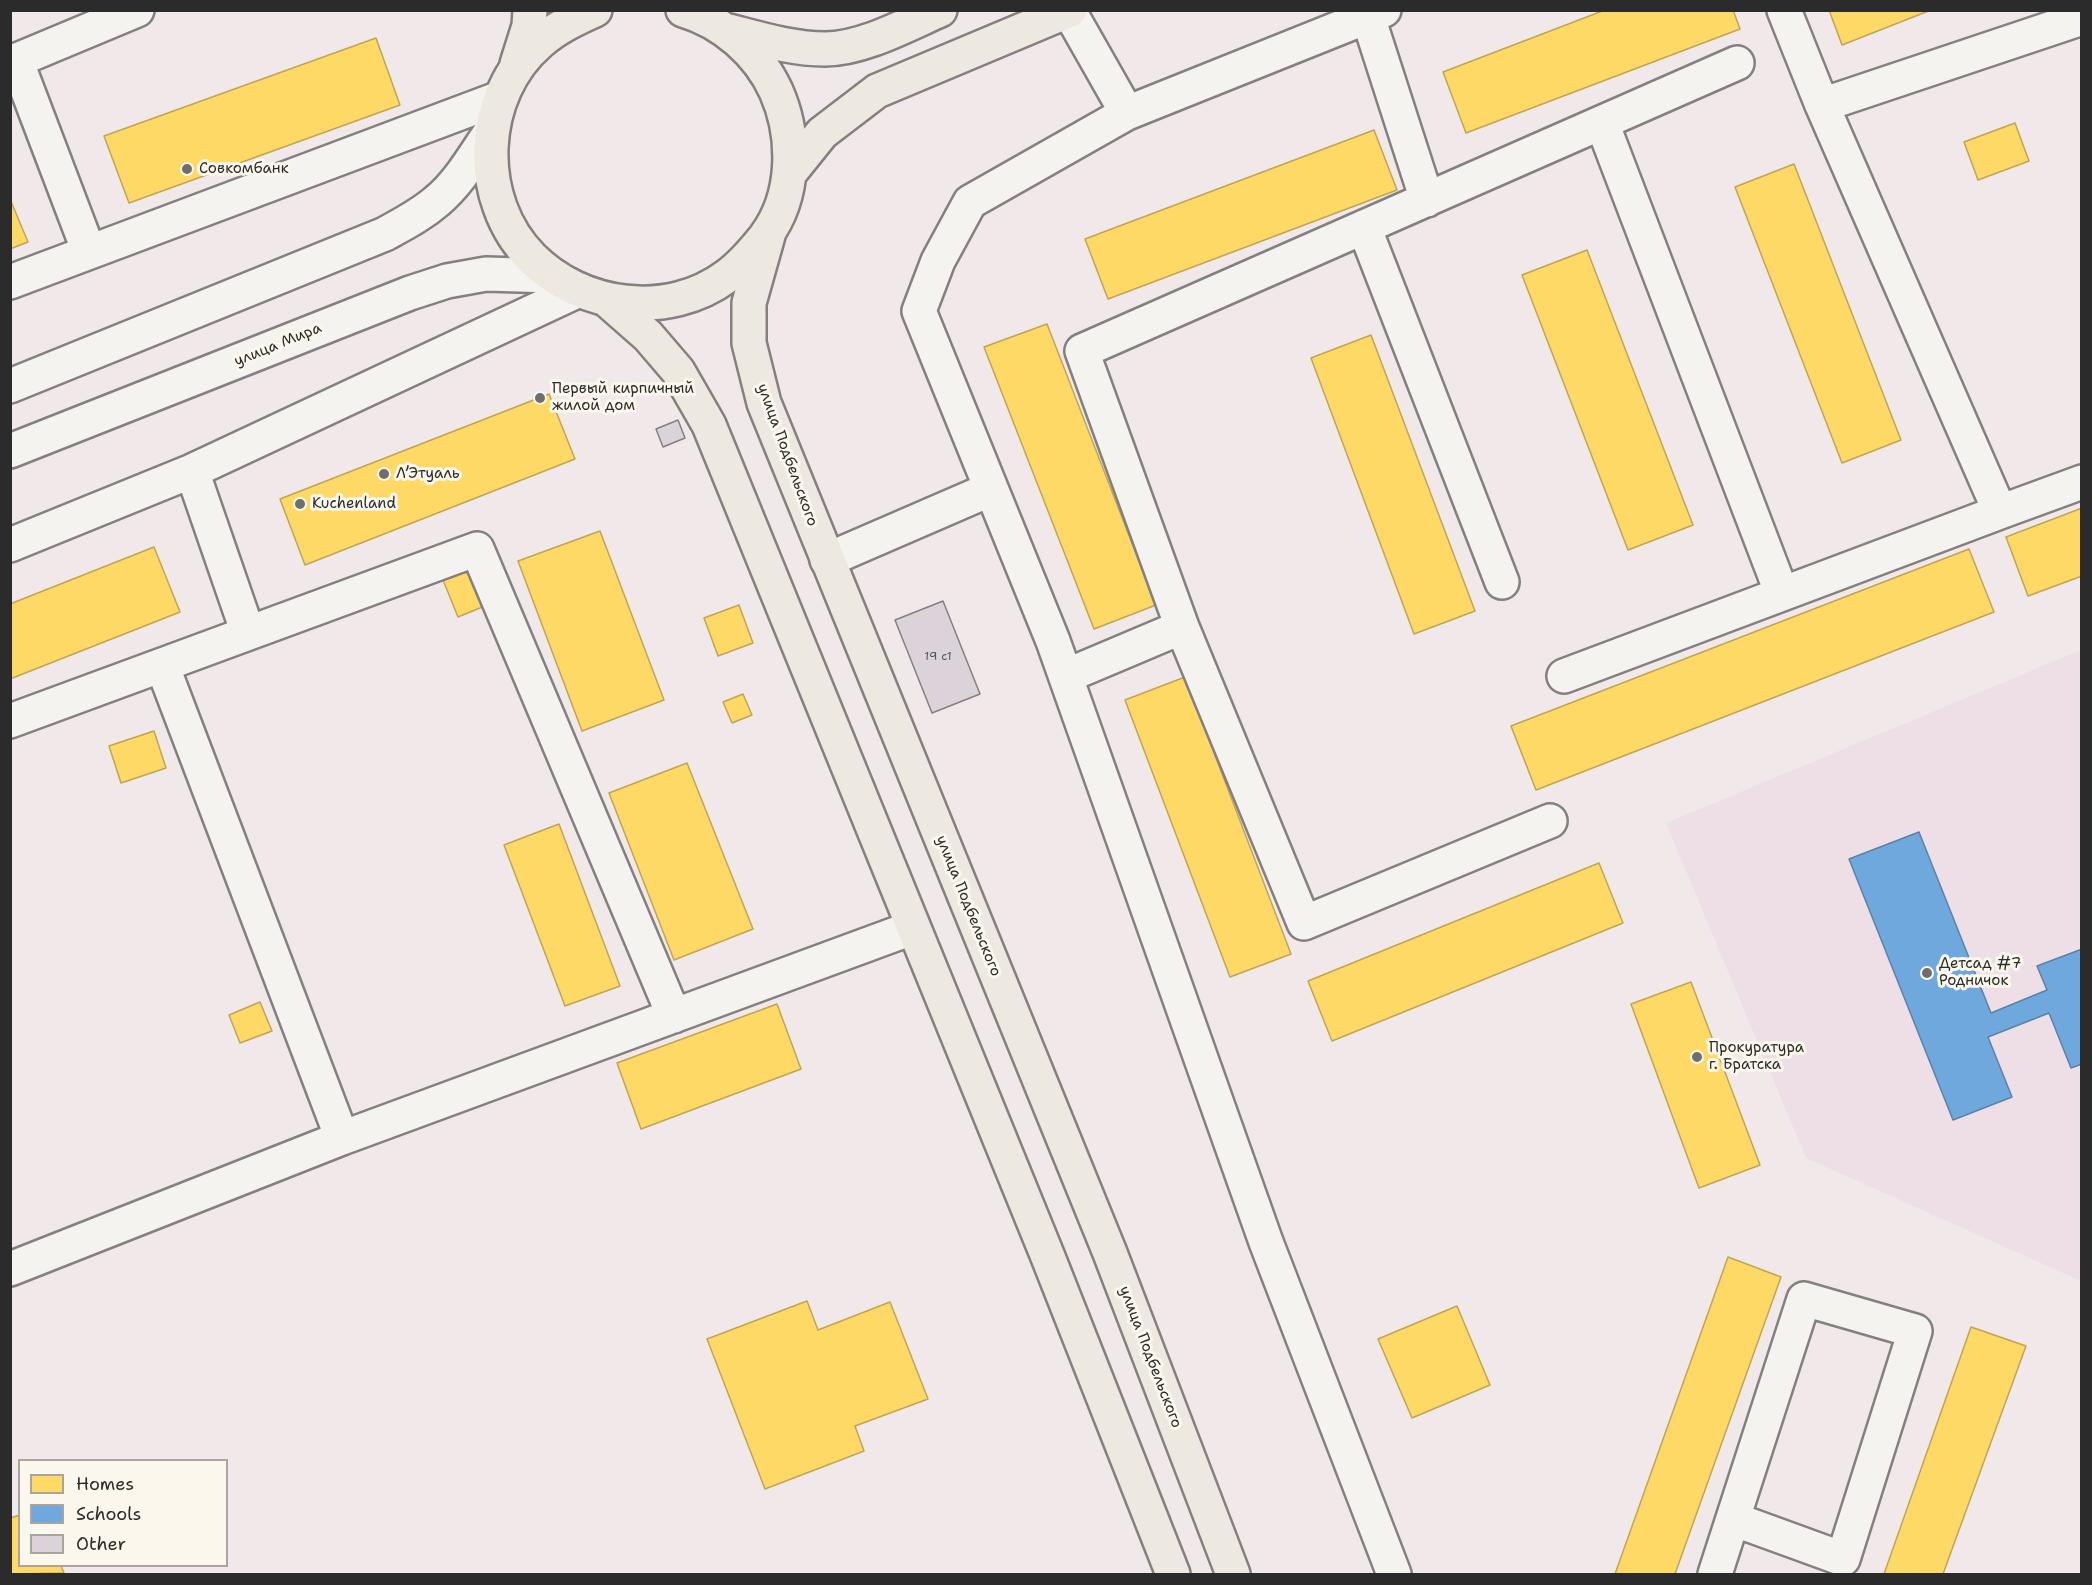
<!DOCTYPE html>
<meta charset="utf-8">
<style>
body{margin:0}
#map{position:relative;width:2092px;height:1585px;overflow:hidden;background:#f0e8e9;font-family:"Shantell Sans",sans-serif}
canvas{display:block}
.frame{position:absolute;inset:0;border:12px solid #2b2b2b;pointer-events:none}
.legend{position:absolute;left:18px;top:1459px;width:210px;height:108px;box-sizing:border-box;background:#fbf7ec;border:2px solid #a8a59f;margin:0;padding:8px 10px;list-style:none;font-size:18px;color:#2b2b2b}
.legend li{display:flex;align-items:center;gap:12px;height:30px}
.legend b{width:30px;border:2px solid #a8a59f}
</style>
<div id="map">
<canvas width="2092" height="1585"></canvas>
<div class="frame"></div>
<ul class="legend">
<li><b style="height:16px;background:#ffd966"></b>Homes</li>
<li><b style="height:16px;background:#6fa8dc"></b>Schools</li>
<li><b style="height:16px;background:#dcd2d9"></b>Other</li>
</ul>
</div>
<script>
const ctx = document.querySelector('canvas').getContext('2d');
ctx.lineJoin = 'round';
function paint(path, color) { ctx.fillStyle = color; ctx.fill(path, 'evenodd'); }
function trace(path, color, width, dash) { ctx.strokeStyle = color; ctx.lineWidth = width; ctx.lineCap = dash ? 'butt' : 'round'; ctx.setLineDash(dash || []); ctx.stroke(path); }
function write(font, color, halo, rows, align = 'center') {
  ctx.font = font + ' "Shantell Sans",sans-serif'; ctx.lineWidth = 6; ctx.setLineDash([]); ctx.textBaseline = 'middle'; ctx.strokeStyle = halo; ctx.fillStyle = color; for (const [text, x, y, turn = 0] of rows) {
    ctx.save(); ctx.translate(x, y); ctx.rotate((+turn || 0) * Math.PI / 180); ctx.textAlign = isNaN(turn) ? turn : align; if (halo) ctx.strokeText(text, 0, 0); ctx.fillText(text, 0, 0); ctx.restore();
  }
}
const built = new Path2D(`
 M2081 650V1281L1806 1158 1666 823Z`);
const homes = new Path2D(`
 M1605 10H1733L1740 29 1466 133 1443 72Z
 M1829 10H1931L1842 45Z
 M376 38 400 105 129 203 104 136Z
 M2015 123 2029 161 1978 180 1964 142Z
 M1374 130 1397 190 1108 299 1085 239Z
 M1794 164 1901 440 1842 463 1735 187Z
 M10 199 28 242 10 249Z
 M1587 250 1693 525 1628 550 1522 275Z
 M1047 324 1156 605 1094 629 984 347Z
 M1371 335 1475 611 1414 634 1311 358Z
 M549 394 575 459 305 565 280 499Z
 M2082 508V576L2028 596 2006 537Z
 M600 531 664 700 582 731 518 561Z
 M154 547 180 612 10 679V604Z
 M1969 549 1994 612 1536 790 1511 726Z
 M476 566 492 603 458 617 443 580Z
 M739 605 753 643 718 656 704 618Z
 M1185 677 1291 954 1230 977 1125 700Z
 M743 694 752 715 732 723 723 702Z
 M154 731 166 768 121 783 109 746Z
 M687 763 753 929 674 960 609 793Z
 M559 824 620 986 565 1006 504 845Z
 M1599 863 1623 923 1332 1041 1308 981Z
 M1691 982 1760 1165 1699 1188 1631 1004Z
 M260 1002 272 1031 240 1043 229 1015Z
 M777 1004 801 1069 641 1129 617 1063Z
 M1728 1257 1781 1277 1675 1574H1615Z
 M807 1301 818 1330 890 1302 928 1399 855 1426 864 1451 765 1489 707 1339Z
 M1457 1306 1490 1385 1412 1418 1378 1339Z
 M1971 1327 2026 1346 1943 1574H1884Z
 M20 1515V1566H61L64 1573 10 1574V1518Z`);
const schools = new Path2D(`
 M1919 832 1991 1013 2047 990 2037 966 2082 949V1064L2071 1068 2049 1013 1988 1037 2012 1097 1953 1120 1849 859Z`);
const building = new Path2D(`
 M678 420 685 438 663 447 656 429Z
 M943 601 980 694 932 713 895 620Z`);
const minor = new Path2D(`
 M1384 10 1127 113 970 202 938 261 919 311 1053 641 1266 1242 1394 1574
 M1784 10 1822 105 2082 18
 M1069 11 1127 113
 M1368 17 1427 200
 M16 60 89 252
 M10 63 137 10
 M1822 105 2000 512 2082 482
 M1602 123 1782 594
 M1364 227 1502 582
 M10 282 500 98
 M10 386 385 234C403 224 421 215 437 201 460 182 475 154 492 130
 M10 451 410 293 447 281 486 274 553 276
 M192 471 248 633
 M10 545 192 471 579 290
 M827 560 991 489
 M1182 627 1082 351 1737 63
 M162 665 477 549 674 1016
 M1066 676 1182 627 1304 923 1550 821
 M1564 676 2000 512
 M10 721 162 665 342 1138 912 928
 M10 1269 342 1138
 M1715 1574 1804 1299 1915 1331 1843 1559 1733 1519`);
const major = new Path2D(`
 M595 10C575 19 556 28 540 42 478 95 474 200 532 258 582 308 668 320 727 276 742 265 753 252 765 237 796 196 796 136 776 91 758 52 723 22 683 10
 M729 31C760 39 792 49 825 49 862 49 906 25 940 10
 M517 64 529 26 530 10
 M789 174 822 133 877 91 1070 10
 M769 232 749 303V343L764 403 1110 1253 1233 1574
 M607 300 648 336 678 371 709 425 1048 1257 1173 1574`);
const markers = [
 [187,169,6,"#706d6e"],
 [540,398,6,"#706d6e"],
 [384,474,6,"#706d6e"],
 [300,504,6,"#706d6e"],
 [1927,973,6,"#706d6e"],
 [1697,1057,6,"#706d6e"]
];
const numberNames = [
 ["19 с1",938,657]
];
const poiNames = [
 ["Совкомбанк",199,169],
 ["Первый кирпичный",552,389],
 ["жилой дом",552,406],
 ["Л’Этуаль",396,474],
 ["Kuchenland",312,504],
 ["Детсад #7",1939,964],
 ["Родничок",1939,981],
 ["Прокуратура",1709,1048],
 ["г. Братска",1709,1065]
];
const streetNames = [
 ["улица Мира",278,345,-22],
 ["улица Подбельского",787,455,70],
 ["улица Подбельского",968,906,68],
 ["улица Подбельского",1150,1357,69]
];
paint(built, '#eedfe7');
paint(homes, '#ffd966');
trace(homes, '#bfa554', 1.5);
paint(schools, '#6fa8dc');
trace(schools, '#5b82a7', 1.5);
paint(building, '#dcd2d9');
trace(building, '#848080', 1.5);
trace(minor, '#848080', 38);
trace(major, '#848080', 38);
trace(minor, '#f5f3f0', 33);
trace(major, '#eee9e0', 33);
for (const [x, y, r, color] of markers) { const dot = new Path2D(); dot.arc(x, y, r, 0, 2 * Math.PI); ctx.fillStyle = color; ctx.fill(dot); trace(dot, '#fbf7ec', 2); }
write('12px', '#585658', null, numberNames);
write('15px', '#2b2b2b', '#fbf7ec', poiNames, 'left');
write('15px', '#2b2b2b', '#fbf7ec', streetNames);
</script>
